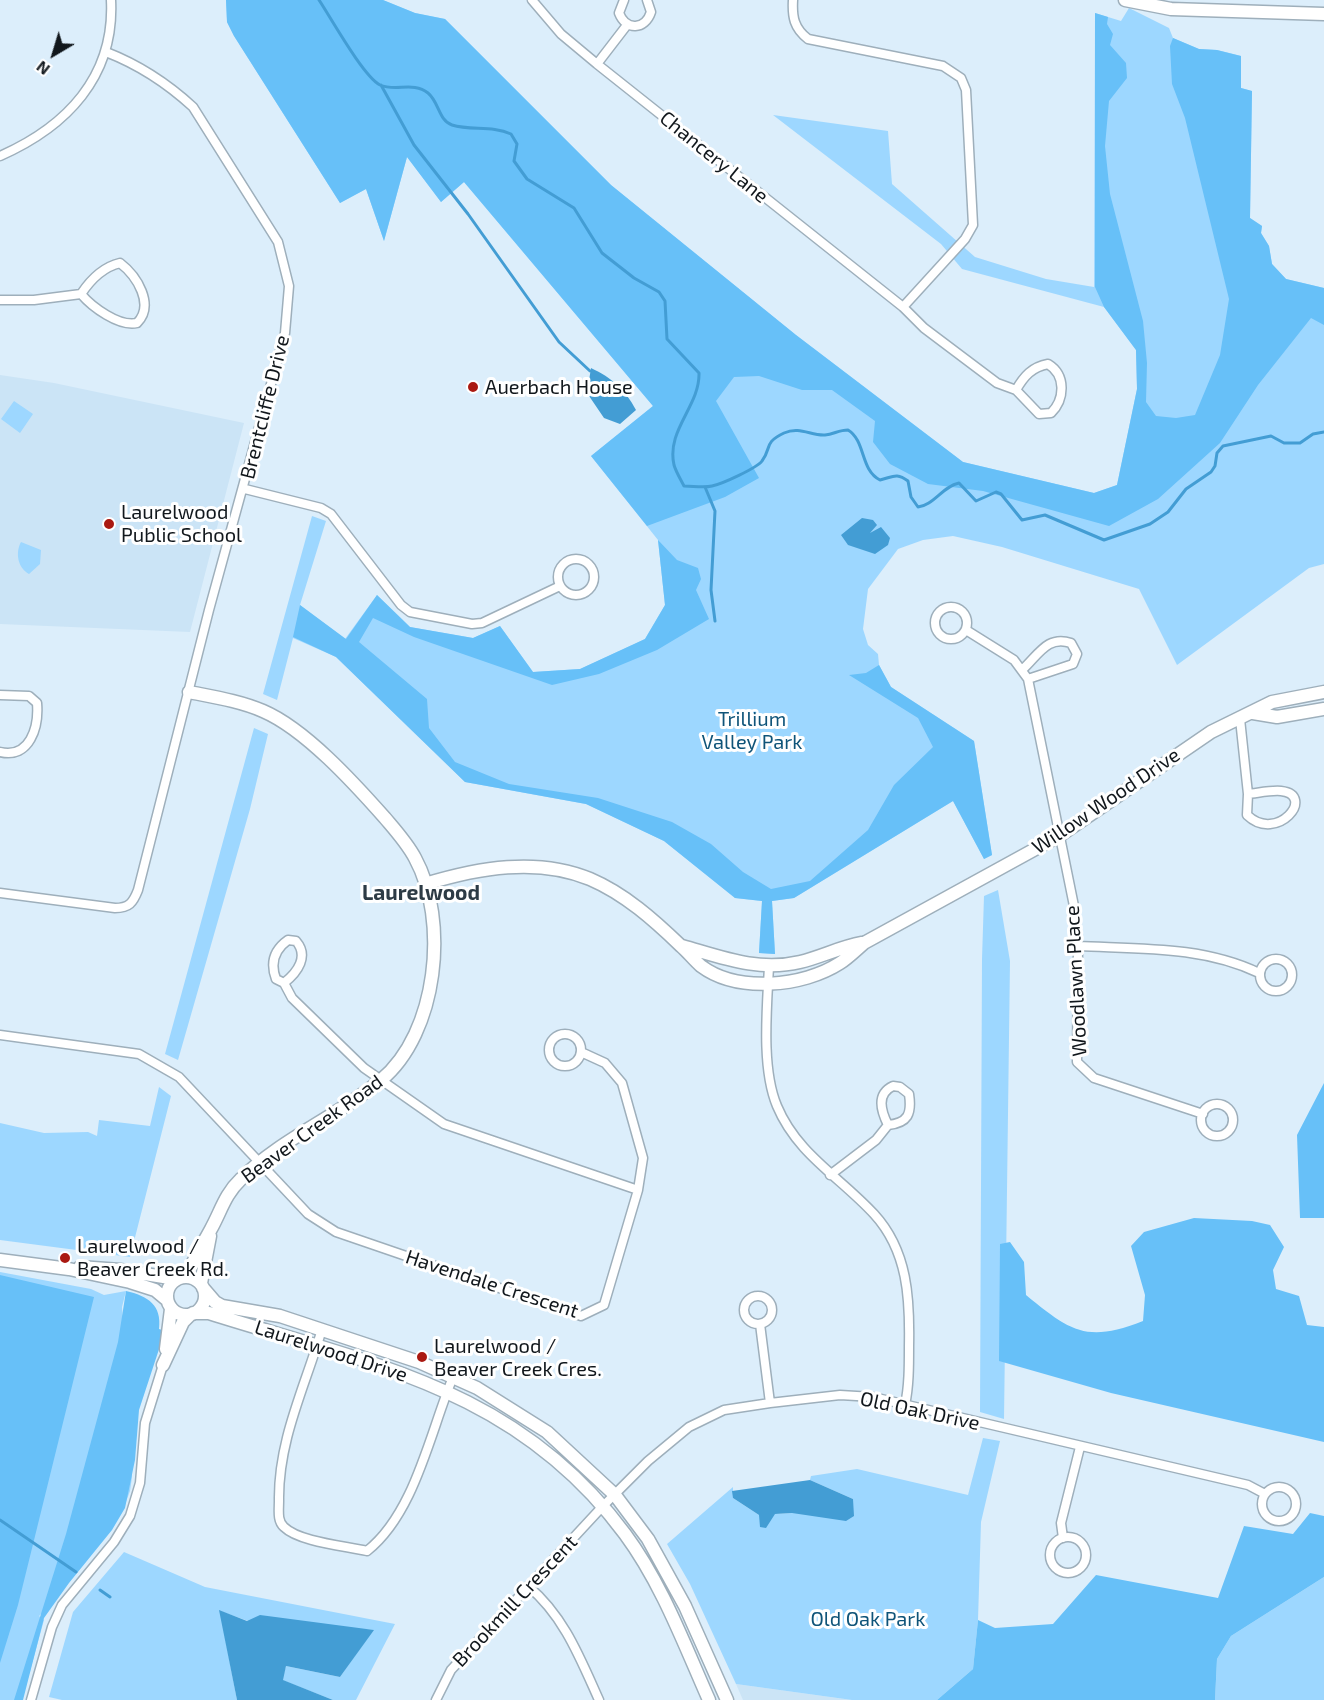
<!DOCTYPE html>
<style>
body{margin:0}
#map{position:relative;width:1324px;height:1700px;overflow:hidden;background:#dceefb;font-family:"Exo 2",sans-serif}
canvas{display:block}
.north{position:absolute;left:24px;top:24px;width:60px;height:60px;-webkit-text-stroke:4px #fff;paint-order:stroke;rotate:218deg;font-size:16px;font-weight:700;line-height:24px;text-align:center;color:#11171c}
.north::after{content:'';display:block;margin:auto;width:21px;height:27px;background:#11171c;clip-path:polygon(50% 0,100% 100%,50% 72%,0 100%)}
</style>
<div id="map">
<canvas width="1324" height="1700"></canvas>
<div class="north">N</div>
</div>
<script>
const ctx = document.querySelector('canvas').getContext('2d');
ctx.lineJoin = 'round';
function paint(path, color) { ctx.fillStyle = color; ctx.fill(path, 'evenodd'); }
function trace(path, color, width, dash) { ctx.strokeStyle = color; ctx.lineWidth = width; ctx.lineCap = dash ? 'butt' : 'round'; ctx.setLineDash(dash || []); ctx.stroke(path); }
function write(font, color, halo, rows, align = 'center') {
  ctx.font = font + ' "Exo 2",sans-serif'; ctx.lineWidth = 6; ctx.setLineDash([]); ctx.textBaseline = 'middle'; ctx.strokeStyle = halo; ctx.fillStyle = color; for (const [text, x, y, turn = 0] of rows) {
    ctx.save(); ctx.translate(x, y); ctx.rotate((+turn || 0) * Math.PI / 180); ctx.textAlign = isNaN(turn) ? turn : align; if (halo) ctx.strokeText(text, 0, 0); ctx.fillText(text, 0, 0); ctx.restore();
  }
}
const built = new Path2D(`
 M0 375 54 383 244 423 190 632 0 624Z
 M736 1684 852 1700H743Z`);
const green = new Path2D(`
 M226 0H383L415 13 445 19 611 185 796 335 963 462 1094 493 1117 485 1137 389 1136 350 1104 307 962 269 941 244 773 115 888 131 892 184 975 257 1046 279 1094 287 1095 13 1121 21 1129 8 1169 28 1173 38 1199 49 1217 50 1241 56V88L1252 91 1250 218 1262 226 1261 233 1269 246 1272 264 1286 279 1324 288V564L1309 568 1177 665 1139 589 1002 547 953 536 923 540 898 549 868 589 863 629 868 645 878 654 879 665 891 687 974 741 992 855 984 859 953 801 794 898 772 901 775 954 759 953 762 901 735 898 664 841 586 804 465 782 336 657 293 638 277 700 263 694 312 516 326 521 300 605 345 639 377 595 410 627 473 638 500 626 533 672 580 669 645 639 665 605 658 540 591 456 653 406 464 182 441 202 407 157 384 241 366 189 340 203 234 36 227 22Z
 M14 401 33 414 20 433 1 419Z
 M21 542 41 550 40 564 29 574C18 568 15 553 21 542Z
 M254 728 268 734 250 809 178 1060 165 1054Z
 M998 890 1010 961 1004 1419 980 1412 982 959 984 896Z
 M159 1087 171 1096 130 1257 0 1240V1123L44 1133 88 1132 97 1136 99 1120 150 1126Z
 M0 1272 91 1289 104 1295 126 1291 122 1307 132 1451V1477L130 1491 123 1510 52 1604 39 1616 44 1620 22 1700H0Z
 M983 1438 1000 1441 981 1522 978 1620 973 1669 937 1700H852L736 1684 690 1584 667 1544 733 1487V1498L759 1515 792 1513 853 1499 810 1480 811 1476 857 1469 968 1495Z
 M124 1552 205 1587 395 1624 356 1700H333L282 1680 286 1666 340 1677 373 1630 248 1621 220 1611 237 1700H62L49 1697 73 1612Z
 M1324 1577V1700H1215L1217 1659 1231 1636Z`);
const forest = new Path2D(`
 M226 0H383L415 13 445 19 611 185 796 335 963 462 1094 493 1117 485 1137 389 1136 350 1104 307 1095 287V13L1108 17 1107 24 1113 34 1110 45 1126 63 1127 78 1109 101 1105 146 1110 194 1143 321 1147 363 1146 402 1156 416 1176 418 1195 415 1220 355 1229 299 1185 118 1172 84 1170 46 1173 38 1199 49 1217 50 1241 56V88L1252 91 1250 218 1262 226 1261 233 1269 246 1272 264 1286 279 1324 288V325L1311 318 1258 385 1220 443 1158 499 1109 526 983 491 928 484 890 464 873 442 875 421 832 390H802L759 376 734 377 716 401 759 478 725 497 647 526 591 456 653 406 464 182 441 202 407 157 384 241 366 189 340 203 234 36 227 22Z
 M658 540 677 560 698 568 701 579 696 590 709 619 657 650 599 674 552 685 414 637 373 618 359 642 427 699 429 728 455 762 509 784 598 798 672 822 711 844 743 872 771 889 810 881 868 830 894 785 933 747 918 718 849 675 866 673 879 665 891 687 974 741 992 855 984 859 953 801 794 898 772 901 775 954 759 953 762 901 735 898 664 841 586 804 465 782 336 657 293 637 300 605 346 639 377 595 410 627 473 638 500 626 533 672 580 669 645 639 665 605Z
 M1324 1083V1218H1300L1297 1135Z
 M1194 1218 1252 1221 1270 1225 1284 1247 1273 1270 1276 1289 1299 1296 1307 1325 1324 1327V1442L1111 1393 999 1361 1000 1244 1010 1242 1024 1262 1026 1295C1071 1332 1087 1343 1143 1321L1145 1295 1131 1246 1144 1232Z
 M0 1275 94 1297 18 1605 0 1663Z
 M126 1291C148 1296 162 1305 159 1329L165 1331 139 1410 135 1460 125 1508 112 1530 69 1583 44 1618 23 1700H14L66 1534 118 1342Z
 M1310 1513 1324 1516V1577L1231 1636 1217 1659 1215 1700H937L973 1669 978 1620 995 1628 1053 1624 1096 1575 1218 1598 1244 1526 1293 1534Z`);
const water = new Path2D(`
 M591 368C612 378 625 389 636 410L620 424 604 418 587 393Z
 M862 518 873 520 877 525 870 533 881 527 890 538 888 545 875 554 848 545 841 535Z
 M810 1480 853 1499 854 1516 846 1521 792 1513 775 1514 766 1528 760 1527 759 1515 733 1498 732 1491Z
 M219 1610 247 1621 260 1615 374 1630 340 1677 286 1666 283 1680 333 1700H237Z`);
const stream = new Path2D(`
 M319 0C331 18 363 76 380 85 396 92 413 81 428 93 439 102 439 121 452 125 471 131 492 125 511 134L517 144 514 161 527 179 574 208 602 253 634 278 659 292 665 301 667 339 699 373C700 406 666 430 674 465 676 472 681 480 684 486 693 486 704 488 712 486 722 484 757 468 762 461 772 448 763 443 784 433 800 426 811 436 825 435 834 434 839 430 848 430 866 441 860 470 880 480 893 477 896 472 908 481L911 497 918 507C933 506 943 486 959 483L976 501 996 492 1001 494 1022 520 1045 515 1104 540 1150 524 1168 512 1186 489 1211 472 1215 466 1217 453 1223 446 1271 436 1284 443H1300L1313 434 1324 432
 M381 85 414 145 468 214 559 342 590 371
 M705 487 715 511 711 590 715 621
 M0 1520 76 1572
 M100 1590 110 1597`);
const street = new Path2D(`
 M532 0 561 34 597 64 903 307 924 328 997 383 1016 390 1039 414 1051 413C1065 399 1066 375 1048 364 1032 367 1024 376 1016 390
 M624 0 619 13C626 31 645 30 651 12L647 0
 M793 0C792 17 794 28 808 39L943 66 961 78 966 90 973 225 965 239 903 307
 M597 64 627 25
 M0 156C66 127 115 77 111 0
 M0 300H34L81 294C91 279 103 267 120 263 137 276 155 305 137 323 119 327 92 307 81 294
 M245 489 321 508 331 514 401 605 410 612 472 624 482 623 560 586
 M558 577a18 18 0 1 1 36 0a18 18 0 1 1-36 0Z
 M935 623a16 16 0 1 1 32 0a16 16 0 1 1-32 0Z
 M966 630 1014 660 1028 679 1074 906 1078 946 1077 1062 1094 1078 1203 1114
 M1023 669C1039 654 1048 635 1071 643L1077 654 1073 664 1028 679
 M0 695 29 696 37 703C39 727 30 759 0 752
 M1240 719 1248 794 1247 815C1277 844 1317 795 1281 791 1271 790 1258 793 1248 794
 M0 893 115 908C129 908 133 903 138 890L209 610 285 333 289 286 278 242 193 107C168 84 137 64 106 52
 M1078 946C1139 949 1203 946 1259 973
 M1260 975a16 16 0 1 1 32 0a16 16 0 1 1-32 0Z
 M769 966C767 1008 761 1068 777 1106 797 1154 840 1177 874 1214 908 1251 910 1299 909 1346 909 1367 909 1386 905 1405
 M284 983 276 979C270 963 274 950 288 940L296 941C309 956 298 972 284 983L292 998 364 1068 444 1124 638 1190
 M549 1050a16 16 0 1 1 32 0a16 16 0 1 1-32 0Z
 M0 1035 139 1054 179 1077 308 1214 336 1232 581 1316 604 1305 638 1190 643 1158 622 1083 605 1063 581 1052
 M893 1086 900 1087 909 1094C912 1114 908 1123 888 1125 881 1111 876 1094 893 1086Z
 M1201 1120a16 16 0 1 1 32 0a16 16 0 1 1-32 0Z
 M830 1175 876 1140 888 1125
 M744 1310a14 14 0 1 1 28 0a14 14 0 1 1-28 0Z
 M760 1324 770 1403
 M322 1329C305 1387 278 1440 279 1501 279 1510 277 1521 284 1527 299 1542 346 1546 367 1551 415 1513 430 1432 453 1377
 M1262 1504a17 17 0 1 1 34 0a17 17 0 1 1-34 0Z
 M1050 1555a18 18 0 1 1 36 0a18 18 0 1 1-36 0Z
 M1063 1538 1061 1523 1080 1447
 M528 1586C564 1616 580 1658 599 1700
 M31 1700 52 1627 62 1605 114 1542 130 1516 140 1483 145 1423 163 1365
 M436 1700 451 1670 602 1507 648 1461 689 1427 724 1410 770 1403 840 1395 873 1397 1248 1485 1265 1494`);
const secondary = new Path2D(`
 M1125 0 1171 9 1324 14
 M1253 713 1277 717 1324 709
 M425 884C478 868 537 857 590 879 625 894 654 920 681 946 688 952 694 960 701 966 737 993 803 987 840 963 848 958 856 950 864 943L1059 836 1211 732 1272 702 1324 692
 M682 946C721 957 758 972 800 962 821 957 840 947 862 943
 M0 1260 69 1269 130 1282 155 1290 167 1300
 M80 1267 120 1270 176 1279
 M167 1296a19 19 0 1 1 38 0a19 19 0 1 1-38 0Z
 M182 1277 190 1269C196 1255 204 1242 211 1229 221 1211 225 1194 241 1179 281 1139 337 1117 381 1080 438 1033 449 920 415 858 407 843 396 831 385 818 354 783 305 729 263 711 240 701 214 697 189 692
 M201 1283 210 1236
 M203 1288 215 1302 222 1306 280 1316 419 1362 477 1388 547 1432 615 1495 648 1539 685 1606 727 1700
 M193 1313H209C370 1364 517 1388 625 1534 662 1584 684 1644 709 1700
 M166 1349 171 1309
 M163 1365 183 1322 191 1314`);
const markers = [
 [473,387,6,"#aa1911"],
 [109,524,6,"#aa1911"],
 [65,1258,6,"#aa1911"],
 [422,1357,6,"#aa1911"]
];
const streetNames = [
 ["Chancery Lane",714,157,39],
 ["Brentcliffe Drive",265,407,-76],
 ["Willow Wood Drive",1106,801,-34],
 ["Woodlawn Place",1076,981,-93],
 ["Beaver Creek Road",312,1129,-36],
 ["Havendale Crescent",492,1284,18],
 ["Laurelwood Drive",331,1351,18],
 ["Old Oak Drive",920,1411,12],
 ["Brookmill Crescent",515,1601,-47]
];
const poiNames = [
 ["Auerbach House",485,387],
 ["Laurelwood",121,512],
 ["Public School",121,535],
 ["Laurelwood /",77,1246],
 ["Beaver Creek Rd.",77,1269],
 ["Laurelwood /",434,1346],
 ["Beaver Creek Cres.",434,1369]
];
const parkNames = [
 ["Trillium",752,719],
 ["Valley Park",752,742],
 ["Old Oak Park",868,1619]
];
const neighbourhoodNames = [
 ["Laurelwood",421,893]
];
paint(built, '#cbe4f6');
paint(green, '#9dd7ff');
paint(forest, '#67c0f8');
paint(water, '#439dd4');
trace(stream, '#439dd4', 3);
trace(street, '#9eafbb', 11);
trace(secondary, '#9eafbb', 15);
trace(street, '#fff', 8);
trace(secondary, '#fff', 12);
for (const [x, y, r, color] of markers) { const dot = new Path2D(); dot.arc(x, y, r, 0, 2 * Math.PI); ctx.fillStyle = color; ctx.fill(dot); trace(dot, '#fff', 2); }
write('20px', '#11171c', '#fff', streetNames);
write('20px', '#11171c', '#fff', poiNames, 'left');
write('20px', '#0f5479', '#fff', parkNames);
write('bold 21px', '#2d3b45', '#fff', neighbourhoodNames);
</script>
